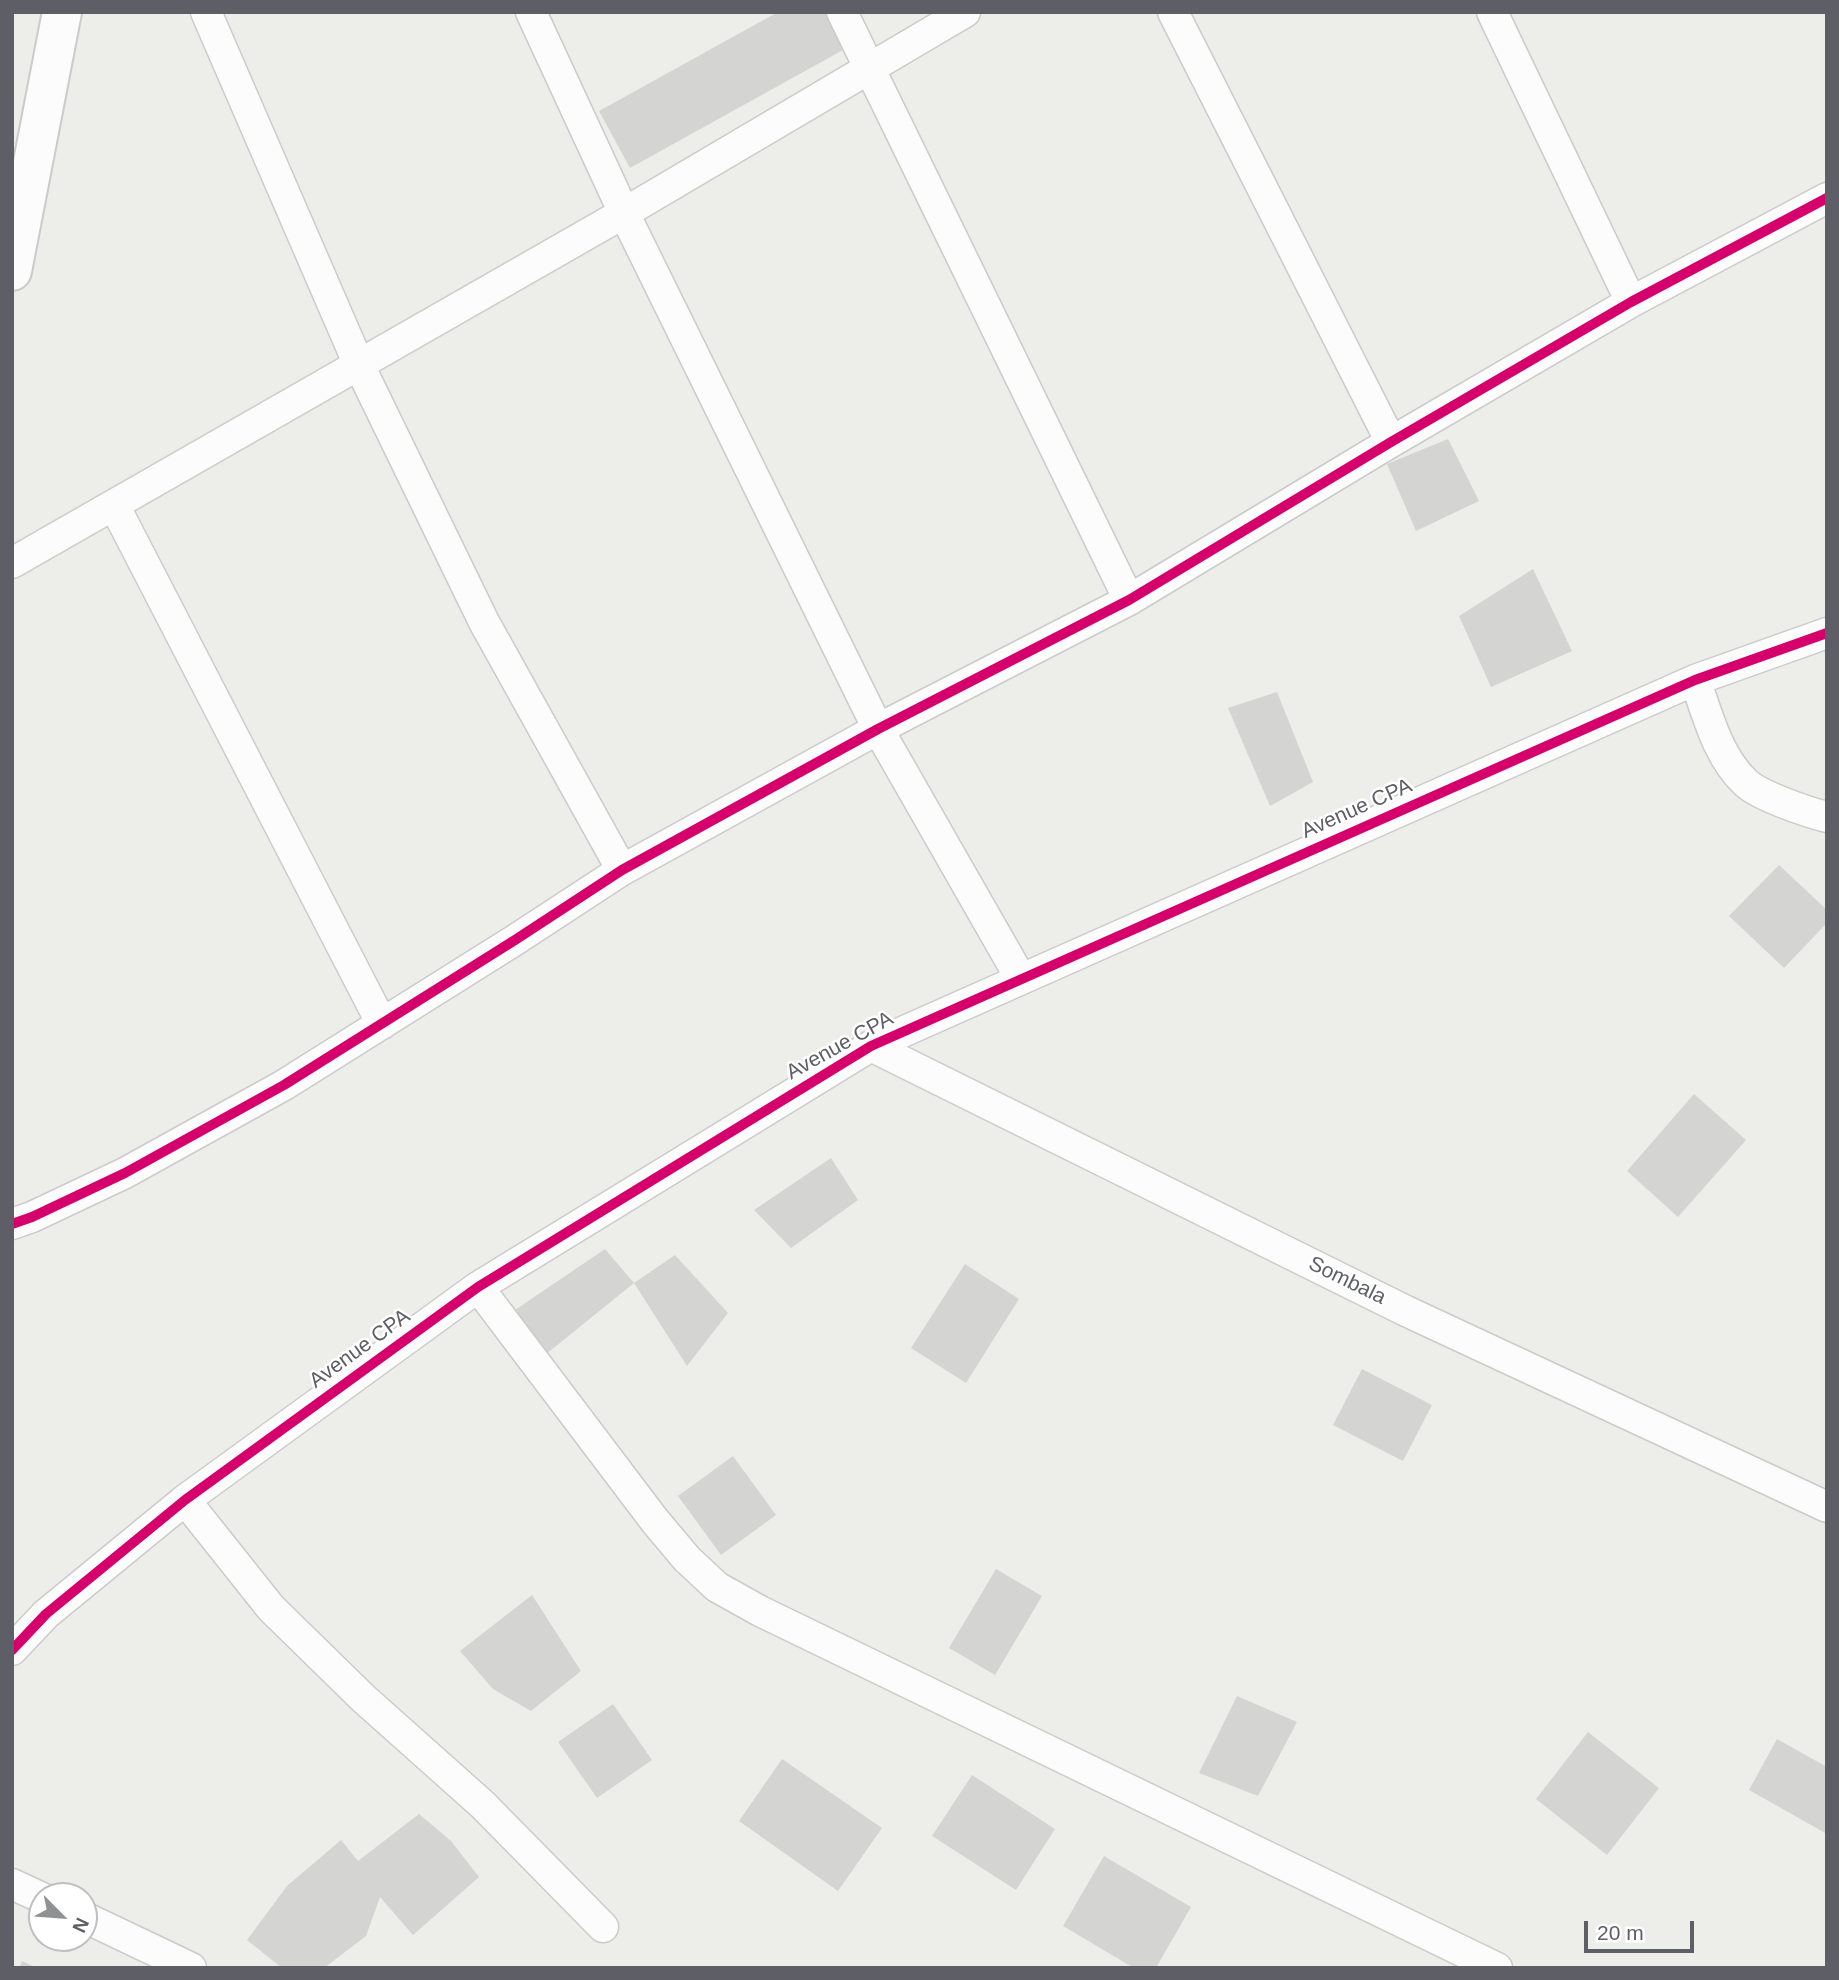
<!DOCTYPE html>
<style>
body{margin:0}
#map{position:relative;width:1839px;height:1980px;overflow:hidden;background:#edede9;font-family:Arial,sans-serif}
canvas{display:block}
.frame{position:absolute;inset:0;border:14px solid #5e5f66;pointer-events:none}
.north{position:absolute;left:28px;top:1882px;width:70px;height:70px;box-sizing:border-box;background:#fff;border:2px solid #bfbfc2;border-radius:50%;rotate:115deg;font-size:19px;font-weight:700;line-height:28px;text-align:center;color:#5e5f66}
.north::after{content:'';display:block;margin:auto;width:24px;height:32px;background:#909194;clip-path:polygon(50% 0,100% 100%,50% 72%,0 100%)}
.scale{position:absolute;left:1584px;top:1921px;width:110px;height:32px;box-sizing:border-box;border:4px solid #5e5f66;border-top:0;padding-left:9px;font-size:21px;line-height:24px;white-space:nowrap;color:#5e5f66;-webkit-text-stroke:5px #fff;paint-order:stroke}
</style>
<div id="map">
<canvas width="1839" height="1980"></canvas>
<div class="frame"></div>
<div class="north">N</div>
<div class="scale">20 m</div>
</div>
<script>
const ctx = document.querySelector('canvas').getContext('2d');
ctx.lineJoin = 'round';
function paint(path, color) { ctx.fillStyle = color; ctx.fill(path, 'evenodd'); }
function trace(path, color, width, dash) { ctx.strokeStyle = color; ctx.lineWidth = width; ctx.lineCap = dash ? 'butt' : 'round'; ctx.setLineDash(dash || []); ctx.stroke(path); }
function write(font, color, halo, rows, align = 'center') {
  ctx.font = font + ' Arial,sans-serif'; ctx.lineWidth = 5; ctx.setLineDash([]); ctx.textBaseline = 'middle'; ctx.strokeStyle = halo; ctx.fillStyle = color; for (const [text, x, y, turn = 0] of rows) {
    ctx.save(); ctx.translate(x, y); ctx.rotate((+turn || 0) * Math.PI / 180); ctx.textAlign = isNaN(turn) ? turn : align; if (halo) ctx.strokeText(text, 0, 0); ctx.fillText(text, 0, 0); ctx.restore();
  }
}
const building = new Path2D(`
 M778 12H835L852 45 630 168 599 111Z
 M1448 439 1479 501 1416 531 1387 464Z
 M1533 569 1572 651 1491 687 1459 616Z
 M1277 692 1313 782 1270 806 1228 708Z
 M1779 865 1827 910V923L1784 968 1729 916Z
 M1694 1094 1746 1140 1678 1217 1627 1171Z
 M831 1158 858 1200 791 1248 754 1210Z
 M605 1249 634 1283 545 1355 515 1310Z
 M675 1255 728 1313 687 1366 634 1283Z
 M965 1264 1019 1299 966 1383 911 1348Z
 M1362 1369 1432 1405 1403 1461 1333 1425Z
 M733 1456 776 1515 721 1555 678 1496Z
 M996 1569 1042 1596 995 1675 949 1648Z
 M532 1595 581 1671 531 1711 493 1689 460 1651Z
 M1237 1696 1297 1722 1258 1796 1199 1773Z
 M613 1704 652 1760 597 1798 558 1742Z
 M1588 1732 1659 1788 1607 1855 1536 1799Z
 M1777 1739 1827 1767V1834L1749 1790Z
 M782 1759 882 1828 838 1891 739 1821Z
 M972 1775 1055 1829 1016 1890 932 1836Z
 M419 1814 451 1841 479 1877 413 1935 380 1897 366 1936 324 1968H282L247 1940 287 1886 341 1840 358 1861Z
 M1104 1856 1191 1907 1156 1968H1134L1063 1926Z
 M22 1961 37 1968H19Z`);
const street = new Path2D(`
 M206 12 359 365 484 622 622 870
 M531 12 624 213 878 729 1021 979
 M842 12 1129 600
 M1173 12 1391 442
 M1492 12 1631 302
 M114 505 382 1024
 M12 563 624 213 965 12
 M1695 680C1708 715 1717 756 1746 783 1760 796 1807 812 1827 817
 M871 1046 1406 1311 1827 1507
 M12 1224 32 1217 125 1173 284 1085 515 940 622 870 878 729 1129 600 1391 442 1631 302 1827 198
 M478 1287 655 1521 687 1559 717 1587 760 1611 1497 1968
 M185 1500 271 1608 363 1698 483 1805 603 1927
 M12 1650 46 1614 185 1500 478 1287 871 1046 1695 680 1827 633
 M12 1884 42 1898
 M84 1917 191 1968`);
const secondary = new Path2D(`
 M12 271 62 12`);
const cycleway = new Path2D(`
 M12 1224 32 1217 125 1173 284 1085 515 940 622 870 878 729 1129 600 1391 442 1631 302 1827 198
 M12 1650 46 1614 185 1500 478 1287 871 1046 1695 680 1827 633`);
const streetNames = [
 ["Avenue CPA",1357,809,-24],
 ["Avenue CPA",840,1046,-29],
 ["Sombala",1347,1281,26],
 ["Avenue CPA",360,1349,-36]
];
paint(building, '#d4d4d2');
trace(street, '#cbcbcb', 33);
trace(secondary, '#cbcbcc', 42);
trace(street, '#fcfcfc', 30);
trace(secondary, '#fcfcfc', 38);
trace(cycleway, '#d6006c', 10);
write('21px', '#5e5f66', '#fff', streetNames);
</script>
